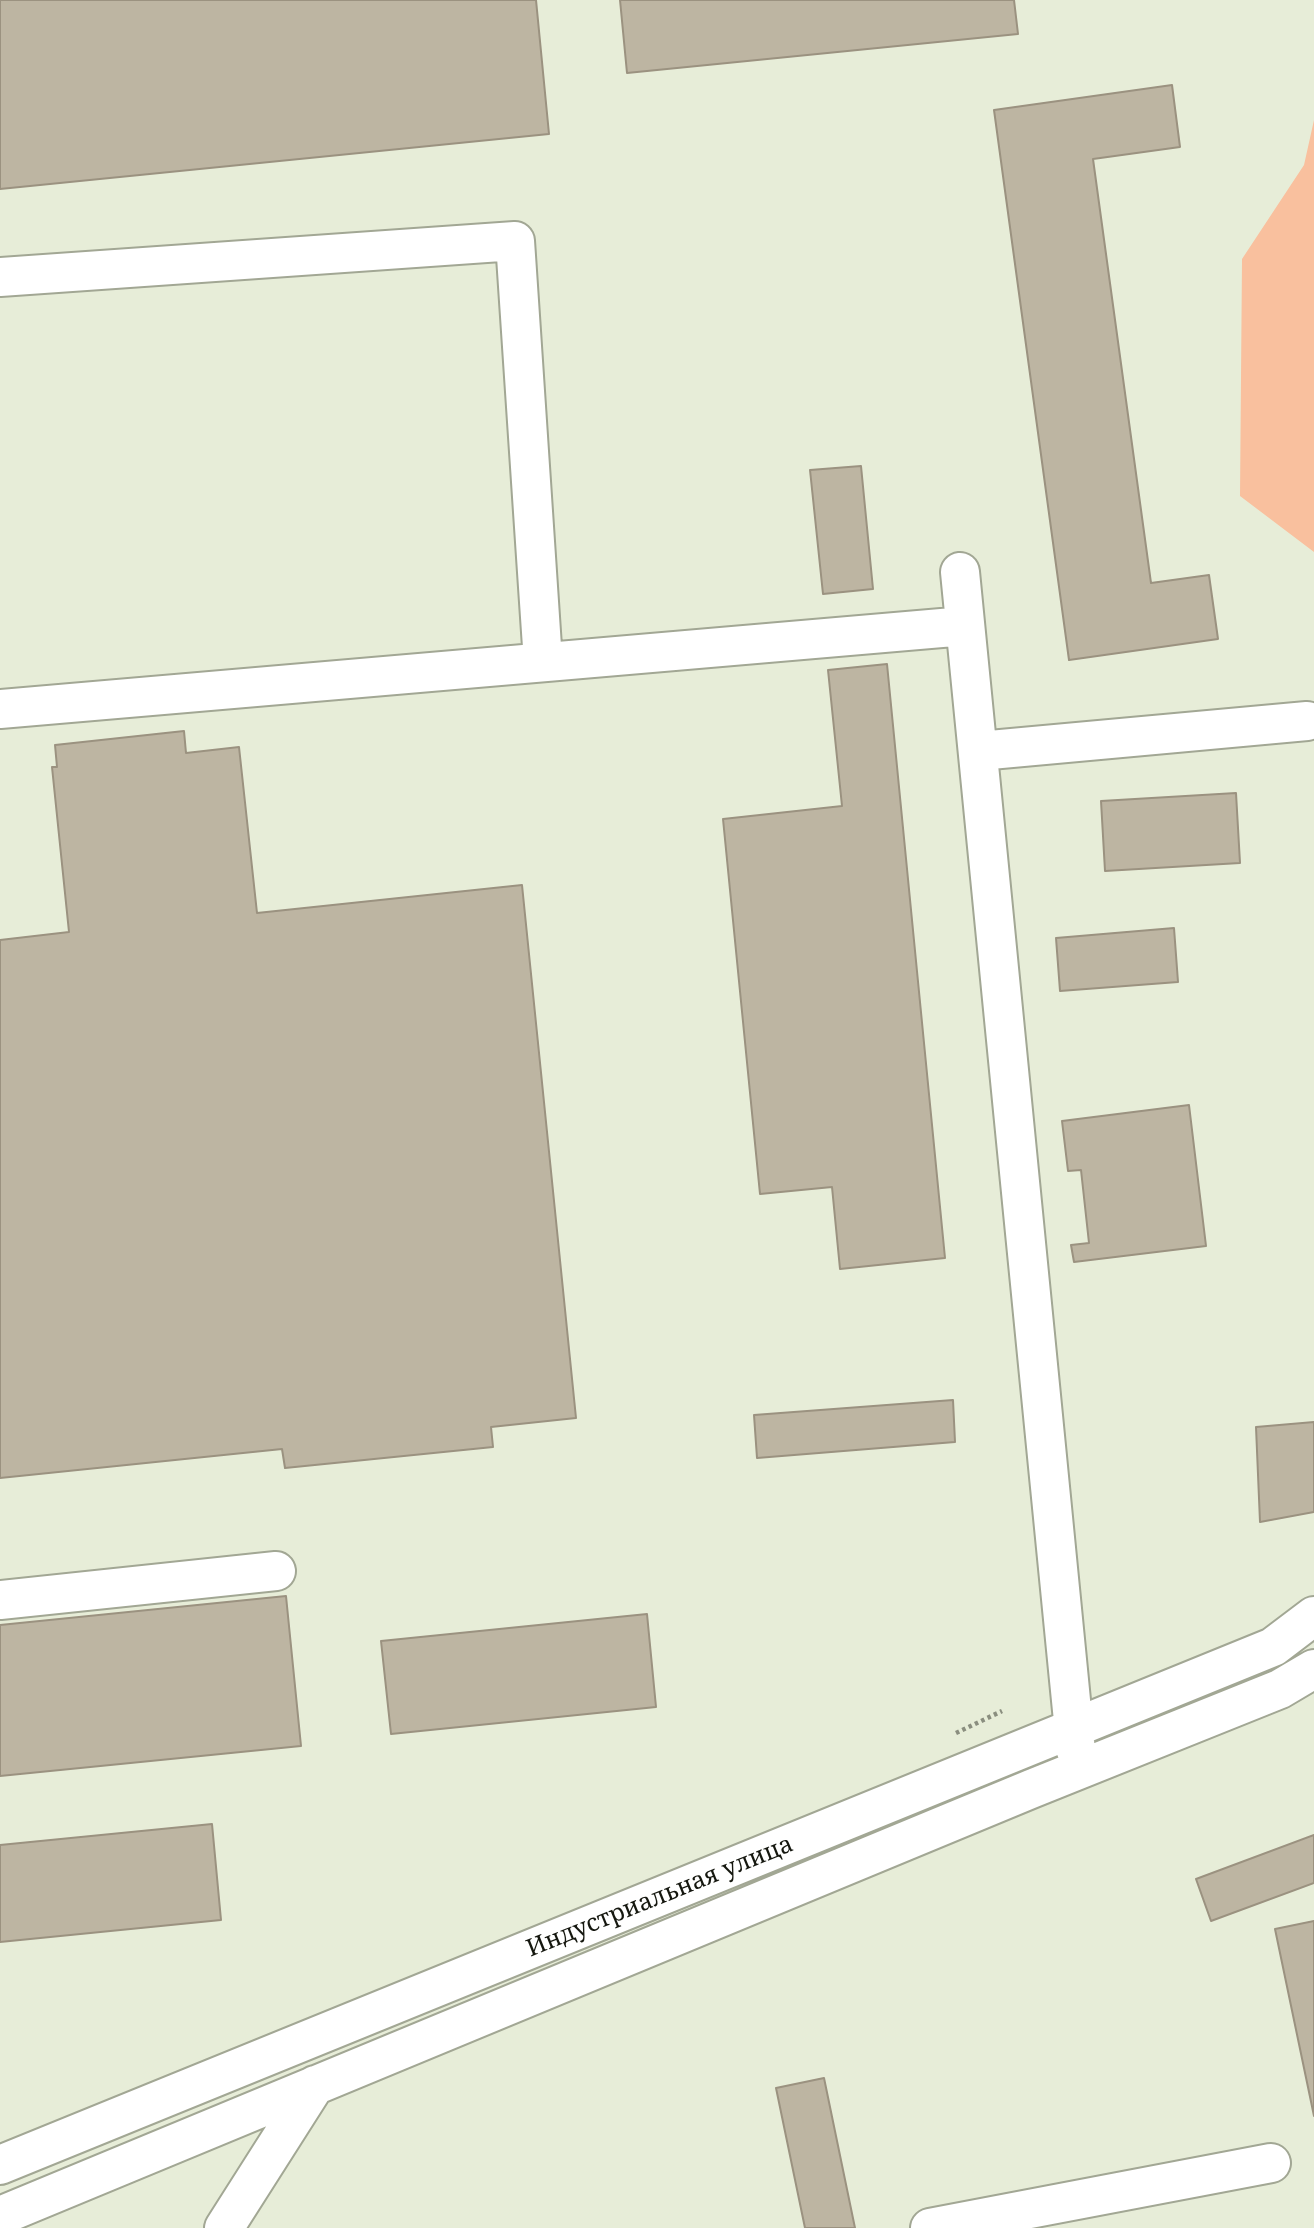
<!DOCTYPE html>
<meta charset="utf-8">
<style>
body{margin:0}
canvas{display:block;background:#e7edd8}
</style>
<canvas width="1314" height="2228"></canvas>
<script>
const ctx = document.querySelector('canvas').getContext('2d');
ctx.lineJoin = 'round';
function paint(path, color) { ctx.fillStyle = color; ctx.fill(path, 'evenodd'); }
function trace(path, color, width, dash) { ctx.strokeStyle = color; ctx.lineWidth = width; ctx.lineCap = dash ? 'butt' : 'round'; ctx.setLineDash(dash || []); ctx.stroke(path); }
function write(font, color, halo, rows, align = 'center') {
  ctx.font = font + ' "Noto Serif",serif'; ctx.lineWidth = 5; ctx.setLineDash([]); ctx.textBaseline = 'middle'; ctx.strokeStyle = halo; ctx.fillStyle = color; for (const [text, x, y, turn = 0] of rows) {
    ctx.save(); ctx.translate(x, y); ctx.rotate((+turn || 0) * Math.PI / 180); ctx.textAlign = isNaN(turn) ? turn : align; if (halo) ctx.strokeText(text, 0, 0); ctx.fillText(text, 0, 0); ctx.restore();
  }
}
const green = new Path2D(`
 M1314 120V552L1240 496 1242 259 1304 165Z`);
const building = new Path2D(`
 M0 0H536L549 134 0 189Z
 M620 0H1014L1018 34 627 73Z
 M1172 85 1180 147 1093 159 1151 583 1209 575 1218 639 1069 660 994 110Z
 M861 466 873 589 823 594 810 470Z
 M887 664 945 1258 840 1269 832 1187 760 1194 723 819 842 806 828 670Z
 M184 731 186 753 239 747 257 913 522 885 576 1418 491 1427 493 1447 285 1468 282 1449 0 1478V940L69 932 52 767H57L55 745Z
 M1236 793 1240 863 1105 871 1101 801Z
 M1174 928 1178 982 1060 991 1056 938Z
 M1189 1105 1206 1246 1074 1262 1071 1245 1089 1243 1081 1170 1068 1171 1062 1121Z
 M953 1400 955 1442 757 1458 754 1415Z
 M1314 1422V1512L1260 1522 1256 1427Z
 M286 1596 301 1746 0 1776V1625Z
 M647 1614 656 1707 391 1734 381 1641Z
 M212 1824 221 1920 0 1942V1845Z
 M1314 1835V1883L1211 1921 1196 1879Z
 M1314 1921V2116L1275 1929Z
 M824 2078 855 2228H805L776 2088Z`);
const path = new Path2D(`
 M956 1733 1002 1711`);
const minor = new Path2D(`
 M0 277 515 241 543 662
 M960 572 1076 1751
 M0 709 965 626
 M979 751 1307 721
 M0 1600 276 1571
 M0 2165 1273 1647 1314 1616
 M0 2216 1031 1789 1280 1689 1314 1669
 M224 2228 315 2085
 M930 2228 1271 2163`);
const streetNames = [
 ["Индустриальная улица",660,1897,-22]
];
paint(green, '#f9c09e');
paint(building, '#bdb5a2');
trace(building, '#9b9280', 2);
trace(minor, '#a2a794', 42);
trace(path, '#8a8e7f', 4.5, [3.5, 3.5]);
trace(minor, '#fff', 38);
write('24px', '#15170f', '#fff', streetNames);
</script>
